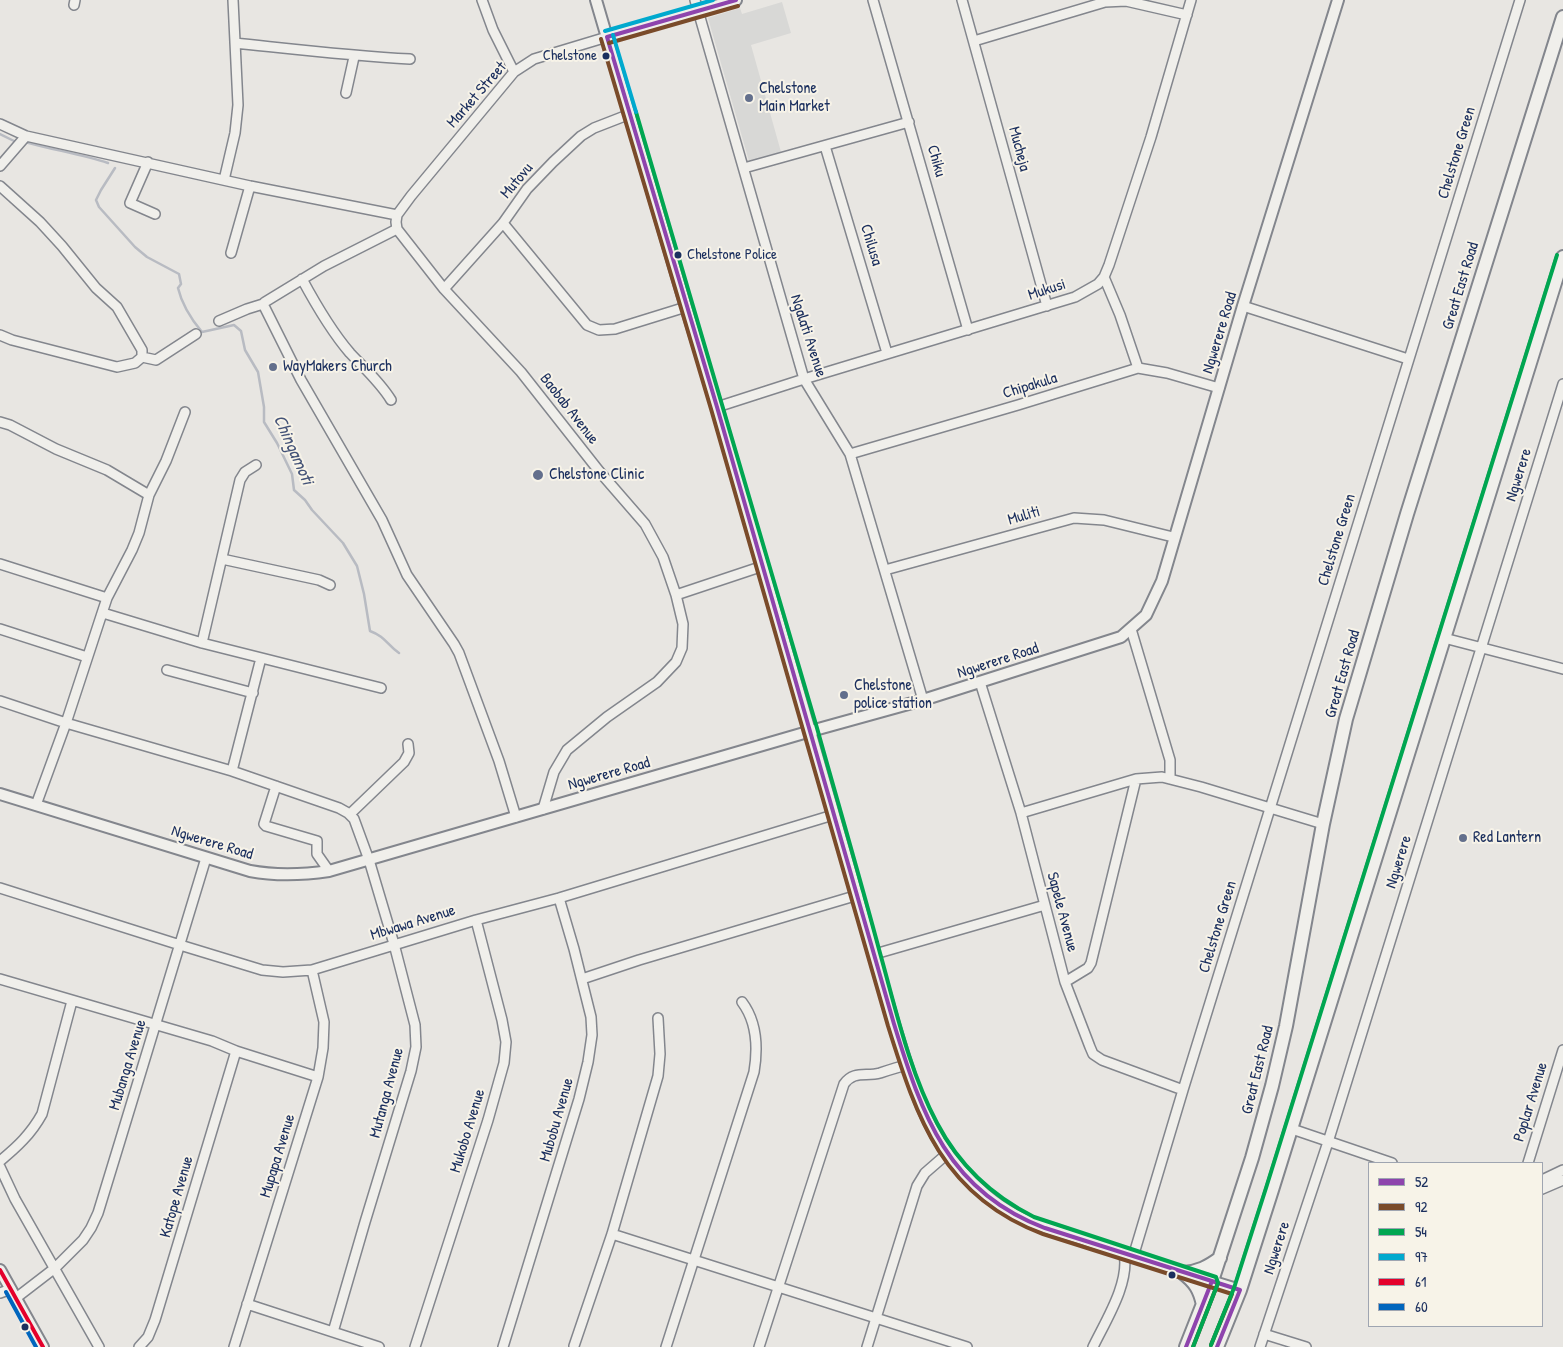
<!DOCTYPE html>
<style>
body{margin:0}
#map{position:relative;width:1563px;height:1347px;overflow:hidden;background:#e8e6e2;font-family:"Patrick Hand",sans-serif}
canvas{display:block}
.legend{position:absolute;left:1368px;top:1162px;width:175px;height:165px;box-sizing:border-box;background:#f7f3e8;border:1px solid #9fa5b1;margin:0;padding:6px 9px;list-style:none;font-size:15px;color:#1b2f5e}
.legend li{display:flex;align-items:center;gap:10px;height:25px}
.legend b{width:25px;border:1px solid #9fa5b1}
</style>
<div id="map">
<canvas width="1563" height="1347"></canvas>
<ul class="legend">
<li><b style="height:6px;background:#8e44ad"></b>52</li>
<li><b style="height:6px;background:#7a4b2a"></b>92</li>
<li><b style="height:6px;background:#00a651"></b>54</li>
<li><b style="height:6px;background:#00a9ce"></b>97</li>
<li><b style="height:6px;background:#e4002b"></b>61</li>
<li><b style="height:6px;background:#0065bd"></b>60</li>
</ul>
</div>
<script>
const ctx = document.querySelector('canvas').getContext('2d');
ctx.lineJoin = 'round';
function paint(path, color) { ctx.fillStyle = color; ctx.fill(path, 'evenodd'); }
function trace(path, color, width, dash) { ctx.strokeStyle = color; ctx.lineWidth = width; ctx.lineCap = dash ? 'butt' : 'round'; ctx.setLineDash(dash || []); ctx.stroke(path); }
function write(font, color, halo, rows, align = 'center') {
  ctx.font = font + ' "Patrick Hand",sans-serif'; ctx.lineWidth = 4; ctx.setLineDash([]); ctx.textBaseline = 'middle'; ctx.strokeStyle = halo; ctx.fillStyle = color; for (const [text, x, y, turn = 0] of rows) {
    ctx.save(); ctx.translate(x, y); ctx.rotate((+turn || 0) * Math.PI / 180); ctx.textAlign = isNaN(turn) ? turn : align; if (halo) ctx.strokeText(text, 0, 0); ctx.fillText(text, 0, 0); ctx.restore();
  }
}
const built = new Path2D(`
 M782 2 791 33 751 45 781 152 749 161 708 18 740 8 742 14Z`);
const stream = new Path2D(`
 M0 134 14 141
 M25 142C53 150 81 154 108 163
 M115 168 101 190 96 200 99 207 135 247 147 257 179 274 181 284 178 288C182 305 191 319 202 332L234 325 241 331 245 350 258 372 264 407V422L277 443 292 474 294 490 305 500 312 510 343 543 357 566 364 594 370 631C386 637 386 644 399 653`);
const minor = new Path2D(`
 M482 0 493 30 514 72
 M695 0 804 379 850 454 923 700
 M873 0 968 330
 M962 0 1047 306
 M74 5 75 0
 M974 41 1105 2 1126 1 1187 15
 M235 43C293 49 351 56 410 59
 M346 93 354 57
 M0 124 26 136 250 186 397 215
 M825 146 887 353
 M148 162 130 203 155 214
 M0 166 26 136
 M744 168 909 122
 M224 180 235 133 238 105 233 0
 M0 186 40 222 62 246 96 288 117 307 142 350V357
 M503 223 587 325 599 330 615 329 686 307
 M231 253 250 186
 M1104 277 1120 315 1138 368
 M302 279C316 305 331 331 350 353 364 368 380 382 391 400
 M444 289 503 223 527 189 553 162 581 136 594 128 630 114
 M263 304 301 380 382 520 407 575 454 644 459 653 499 761 516 817
 M1243 306 1408 359
 M219 321 247 309 263 304 265 302 324 266 397 229
 M0 335 12 340 117 367 135 363 142 357 156 360 196 334
 M717 407 804 379 1075 297 1098 284 1104 277 1109 265 1151 137 1191 0
 M0 422 10 425 56 449 107 470 149 495
 M850 454 1018 405 1138 368 1167 373 1219 388
 M222 559 319 580 330 585
 M0 564 107 598 66 723 36 805
 M885 570 1074 518 1104 520 1173 537
 M676 595 763 566
 M107 598 132 550 139 533 149 495 166 461 185 412
 M103 613 202 643 381 688
 M0 629 87 657
 M1131 629 1170 760V779
 M1444 638 1563 669
 M202 643 240 480 245 472 256 465
 M167 670 253 693
 M980 682 1021 813 1065 982 1090 1047 1093 1054 1102 1060 1183 1090
 M0 701 66 723 232 771 339 808 348 813 354 819 369 860 394 944 415 1025 416 1047 411 1071 365 1222 333 1332
 M232 771 261 658
 M276 786 264 824 266 826 317 841V854L329 871
 M543 809 554 772 567 750 607 717 657 682 676 662 682 648 683 624 676 595 663 557 645 524 599 471 521 372 444 289 397 229 396 222 397 215 411 196 514 72 534 59 607 37
 M1021 813 1136 779 1162 777 1201 787 1323 824
 M350 814 404 762 409 753 408 744
 M0 888 180 945 262 970 283 972 312 970 476 920 559 898 833 815
 M875 954 1045 905
 M0 979 212 1041 236 1051 318 1077
 M582 979 639 960 858 895
 M1065 982 1088 968 1091 963 1136 779
 M1292 1129 1392 1163
 M0 1161C17 1147 31 1134 42 1114L72 1001
 M1528 1163 1563 1050
 M0 1167 15 1199 99 1347
 M1542 1180 1563 1170
 M1542 1189 1563 1180
 M612 1234 967 1347
 M1133 1257 1183 1090 1520 0
 M0 1293 11 1289
 M16 1298 55 1268 83 1240 91 1228 98 1213 120 1141 206 858
 M247 1304 379 1347
 M1264 1334 1306 1347
 M574 1346 612 1234 658 1076 660 1054 658 1018
 M139 1347 148 1337 155 1320 236 1051
 M234 1347 318 1077 323 1048 324 1022 312 970
 M415 1347 488 1120 504 1063 506 1042 502 1020 476 920
 M503 1347 579 1099 588 1062 592 1035 591 1017 574 949 559 898
 M666 1347 754 1072C758 1048 757 1022 742 1002
 M759 1347 844 1084C854 1070 866 1077 880 1073 889 1070 898 1067 907 1065
 M867 1347 917 1186 925 1173 948 1153
 M1093 1347C1106 1320 1130 1283 1124 1253
 M1260 1347 1328 1142 1563 384`);
const tertiary = new Path2D(`
 M596 0 686 307 717 407 894 1024C908 1068 920 1115 947 1153 964 1175 984 1196 1007 1210 1031 1225 1059 1232 1085 1240 1136 1258 1188 1274 1240 1290
 M607 37 736 0
 M0 794 250 871C277 876 302 875 329 871L811 731 923 700 1121 637 1146 615 1162 581 1243 306 1338 0
 M0 1270 43 1347`);
const primary = new Path2D(`
 M1183 1273C1198 1272 1208 1267 1220 1258
 M1183 1273C1195 1282 1200 1290 1203 1305
 M1186 1347 1212 1281 1252 1158 1272 1086 1286 1026 1323 824 1346 719 1407 514 1563 17
 M1217 1347 1240 1290 1272 1190 1563 257`);
const bus1 = new Path2D(`
 M607 37 717 407 894 1024C922 1115 948 1192 1045 1228L1240 1290 1217 1347
 M607 37 736 0
 M1186 1347 1212 1281`);
const bus2 = new Path2D(`
 M601 39 711 409 888 1026C917 1119 943 1197 1043 1234L1232 1294 1211 1345
 M609 43 738 6
 M1193 1347 1218 1283`);
const bus3 = new Path2D(`
 M636 112C696 317 758 522 817 728 838 803 860 878 880 953 896 1010 909 1070 937 1123 959 1165 992 1196 1034 1217L1216 1277 1218 1283 1193 1347
 M1211 1345 1234 1288 1266 1188 1557 255`);
const bus4 = new Path2D(`
 M605 31 713 0
 M613 35 636 112`);
const bus5 = new Path2D(`
 M0 1270 43 1347`);
const bus6 = new Path2D(`
 M6 1292 36 1347`);
const markers = [
 [606,56,4.5,"#1b2f5e"],
 [749,98,5,"#636f8c"],
 [678,255,4.5,"#1b2f5e"],
 [273,367,5,"#636f8c"],
 [538,475,6,"#636f8c"],
 [844,695,5,"#636f8c"],
 [1463,838,5,"#636f8c"],
 [1172,1275,4.5,"#1b2f5e"],
 [25,1327,4.5,"#1b2f5e"]
];
const busNames = [
 ["Chelstone",597,56],
 ["Chelstone Police",687,255,"left"]
];
const poiNames = [
 ["Chelstone",759,89],
 ["Main Market",759,107],
 ["WayMakers Church",283,367],
 ["Chelstone Clinic",549,475],
 ["Chelstone",854,686],
 ["police station",854,704],
 ["Red Lantern",1473,838]
];
const streetNames = [
 ["Market Street",477,95,-49],
 ["Mucheja",1019,149,75],
 ["Chelstone Green",1457,153,-73],
 ["Chiku",936,161,74],
 ["Mutovu",517,181,-50],
 ["Chilusa",871,245,73],
 ["Great East Road",1461,286,-73],
 ["Mukusi",1047,290,-18],
 ["Ngwerere Road",1220,333,-73],
 ["Ngalati Avenue",808,336,72],
 ["Chipakula",1030,386,-17],
 ["Baobab Avenue",569,409,52],
 ["Ngwerere",1519,475,-73],
 ["Muliti",1024,516,-16],
 ["Chelstone Green",1337,540,-73],
 ["Ngwerere Road",998,661,-18],
 ["Great East Road",1343,674,-74],
 ["Ngwerere Road",609,774,-16],
 ["Ngwerere Road",212,843,17],
 ["Ngwerere",1399,862,-73],
 ["Sapele Avenue",1062,912,75],
 ["Mbwawa Avenue",413,923,-17],
 ["Chelstone Green",1218,927,-73],
 ["Mubanga Avenue",128,1065,-73],
 ["Great East Road",1258,1070,-76],
 ["Mutanga Avenue",387,1093,-75],
 ["Poplar Avenue",1531,1102,-73],
 ["Mubobu Avenue",557,1120,-74],
 ["Mukobo Avenue",468,1131,-73],
 ["Mupapa Avenue",278,1156,-73],
 ["Katope Avenue",177,1197,-74],
 ["Ngwerere",1277,1248,-72]
];
const waterNames = [
 ["Chingamoti",293,450,66]
];
paint(built, '#d8d8d6');
trace(stream, '#b8bbc2', 2.5);
trace(minor, '#83868d', 12);
trace(tertiary, '#83868d', 14);
trace(primary, '#83868d', 16);
trace(minor, '#f0efeb', 9);
trace(tertiary, '#f0efeb', 10);
trace(primary, '#f0efeb', 12);
trace(bus1, '#8e44ad', 4);
trace(bus2, '#7a4b2a', 4);
trace(bus3, '#00a651', 4);
trace(bus4, '#00a9ce', 4);
trace(bus5, '#e4002b', 4);
trace(bus6, '#0065bd', 4);
for (const [x, y, r, color] of markers) { const dot = new Path2D(); dot.arc(x, y, r, 0, 2 * Math.PI); ctx.fillStyle = color; ctx.fill(dot); trace(dot, '#f7f3e8', 2); }
write('15px', '#1b2f5e', '#f7f3e8', busNames, 'right');
write('16px', '#1b2f5e', '#f7f3e8', poiNames, 'left');
write('16px', '#1b2f5e', '#f7f3e8', streetNames);
write('italic 18px', '#445378', '#f7f3e8', waterNames);
</script>
